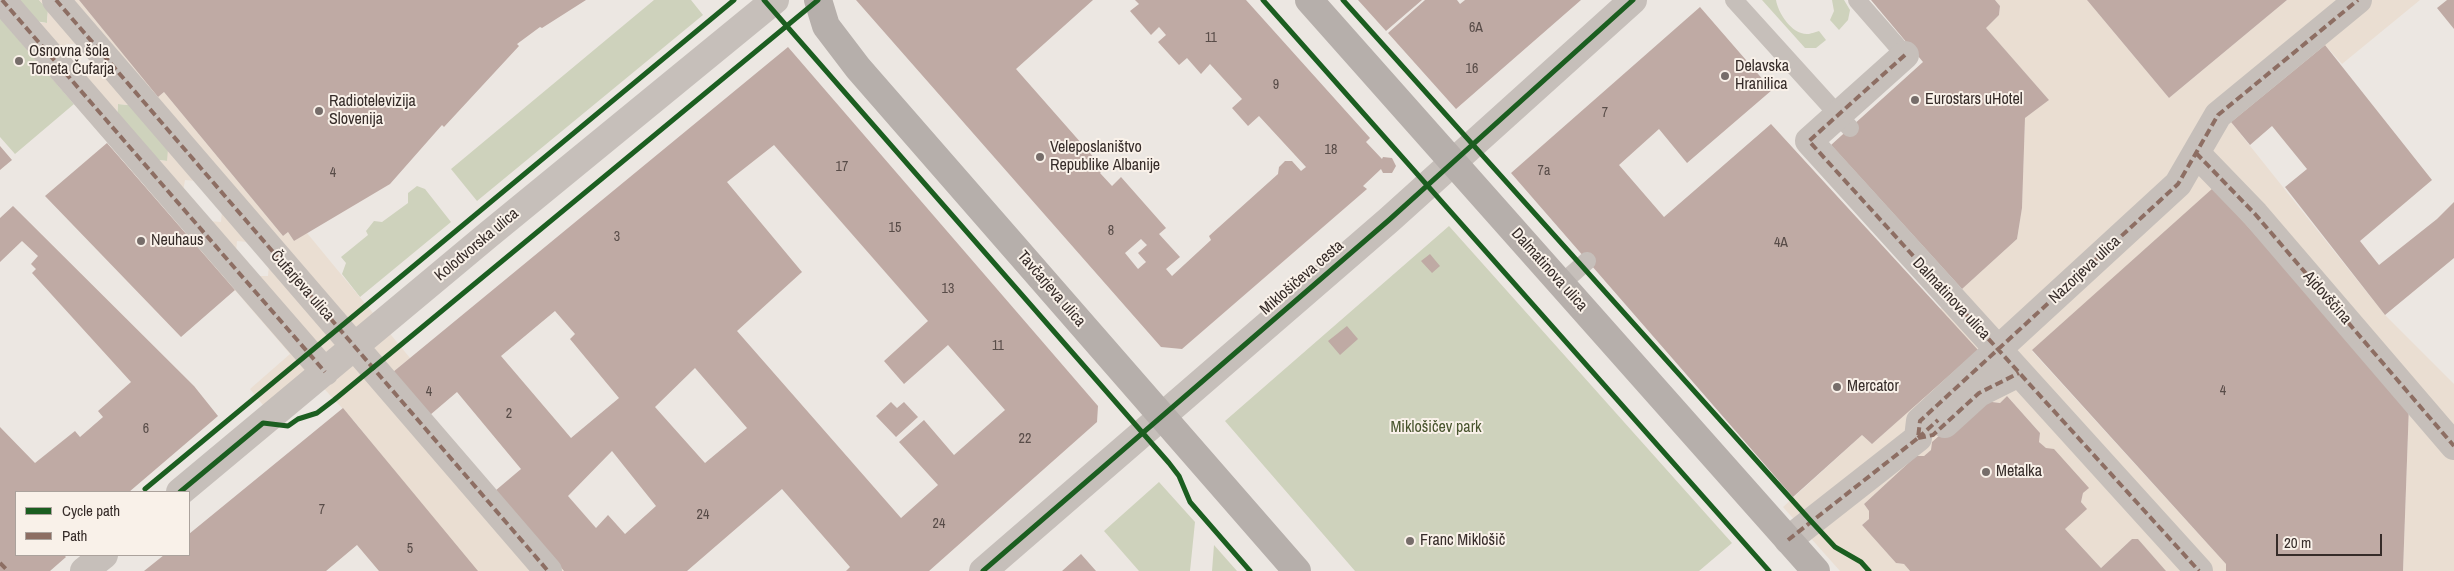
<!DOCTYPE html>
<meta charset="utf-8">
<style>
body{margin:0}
#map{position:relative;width:2454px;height:571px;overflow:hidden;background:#ece7e2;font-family:"Archivo Narrow",sans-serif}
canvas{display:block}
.legend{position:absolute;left:15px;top:491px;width:175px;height:65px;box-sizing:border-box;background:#f9f1e9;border:1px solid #aba29c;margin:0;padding:6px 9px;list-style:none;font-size:15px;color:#362c29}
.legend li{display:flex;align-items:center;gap:10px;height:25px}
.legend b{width:25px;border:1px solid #aba29c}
.scale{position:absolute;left:2276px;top:534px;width:106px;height:22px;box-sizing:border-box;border:2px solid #362c29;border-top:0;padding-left:6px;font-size:15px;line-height:18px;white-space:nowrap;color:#362c29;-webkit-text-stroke:4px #f9f1e9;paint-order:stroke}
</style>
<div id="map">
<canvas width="2454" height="571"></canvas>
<ul class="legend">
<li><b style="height:6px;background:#1b5e20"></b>Cycle path</li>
<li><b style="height:6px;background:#8d6e63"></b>Path</li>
</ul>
<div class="scale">20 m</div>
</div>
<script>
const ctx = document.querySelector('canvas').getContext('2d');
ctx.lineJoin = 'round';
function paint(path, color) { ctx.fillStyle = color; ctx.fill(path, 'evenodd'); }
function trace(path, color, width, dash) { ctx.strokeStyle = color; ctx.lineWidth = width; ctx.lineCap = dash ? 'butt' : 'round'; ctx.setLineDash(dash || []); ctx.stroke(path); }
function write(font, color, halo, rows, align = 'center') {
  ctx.font = font + ' "Archivo Narrow",sans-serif'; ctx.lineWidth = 4; ctx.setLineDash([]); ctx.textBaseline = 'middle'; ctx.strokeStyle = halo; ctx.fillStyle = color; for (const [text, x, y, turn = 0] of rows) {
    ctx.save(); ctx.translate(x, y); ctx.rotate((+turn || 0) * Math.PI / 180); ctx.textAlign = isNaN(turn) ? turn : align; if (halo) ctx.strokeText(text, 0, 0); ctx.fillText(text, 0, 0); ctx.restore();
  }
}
const green = new Path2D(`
 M17 0H39L48 10 47 23 35 21Z
 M654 0H691L703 15 477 201 451 169Z
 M1762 0H1776C1778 13 1792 35 1808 34 1810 34 1815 32 1819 31L1826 40 1816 48H1805Z
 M1832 0H1844L1850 10 1848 20 1839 30 1830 20 1834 11Z
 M0 18 74 104 15 154 0 137Z
 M118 104 130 105 168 149V161L156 160 117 115Z
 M417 186 425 189 451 222 360 297 342 274 346 263 341 257 368 235 366 231 374 221 382 222 408 203V193Z
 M1449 226 1732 543 1699 571H1355L1225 421Z
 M1159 482 1195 522 1190 571H1139L1104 531Z
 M1214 545 1237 571H1212Z`);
const plaza = new Path2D(`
 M39 0H79L158 97 164 92 283 236 288 232 294 241 307 233 410 358 394 371 564 571H476L354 421 316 380 267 410 250 389 290 354 0 18 47 23 48 10ZM66 44H77L89 58 88 70 77 69 64 55ZM118 104 130 105 168 149 167 161 156 160 117 115ZM185 180 196 181 222 211 221 222 209 221 183 192ZM237 241 248 242 269 265 268 276H256L236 252Z
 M1995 0H2087L2169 98 2287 0H2420L2342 64 2325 45 2231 122 2385 315 2454 384V571H2403L2409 405 2213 189 2032 351 2226 564V571H2166L2138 539H2132L2101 568 2065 529 2086 509 2081 502 2083 493 2088 488 2039 442 2040 433 2007 396 2000 403 1992 402 1984 395 1932 442 1931 450 1924 456H1916L1864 504 1869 511V519L1862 525 1896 563 1904 564 1910 571H1840L1783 507 1862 435 1872 444 1977 350 1940 309 2017 239 2022 208 2025 118 2049 100 1986 28 1999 15 2000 6Z`);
const building = new Path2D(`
 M79 0H586L542 28 540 27 517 44 519 46 444 127 442 125 390 184 294 241 288 232 283 236 164 92 158 97Z
 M856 0H1093L1016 69 1104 169 1100 173 1112 186 1121 177 1166 228 1159 234 1180 257 1166 269 1172 276 1211 240 1209 236 1278 174 1279 167 1285 161H1292L1301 171 1306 167 1259 116 1248 126 1232 108 1242 99 1210 64 1201 74 1187 58 1179 65 1158 42 1166 35 1159 27 1151 35 1130 11 1139 4 1135 0H1246L1370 138 1366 142 1382 159 1383 157 1392 158 1396 166 1392 173H1383L1381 169 1363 186 1367 189 1182 349 1161 347ZM1141 239 1147 245 1138 253 1146 262 1138 269 1125 253Z
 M1358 0H1422L1386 31Z
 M1425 0H1457L1460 4 1465 0H1581L1456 109 1388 33Z
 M1871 0H1995L2000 6 1999 15 1986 28 2049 100 2025 118 2022 208 2017 239 1962 289 1831 145 1923 62Z
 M2087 0H2287L2169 98Z
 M2447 0H2454V29L2437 8Z
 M1700 7 1772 90 1687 163 1659 129 1619 165 1664 217 1771 124 1978 350 1872 444 1862 435 1793 497 1511 173Z
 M2325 45 2432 180 2360 241 2379 265 2437 219 2454 202V258L2385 315 2285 187 2307 169 2272 126 2250 145 2231 122Z
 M788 47 1098 406 1097 422 929 571H846L850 567 782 489 687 571H564L495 491 521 469 457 392 430 415 393 372ZM774 145 928 321 884 361 904 384 948 345 1005 410 954 455 924 420 899 442 938 485 901 518 737 331 802 272 727 182ZM555 311 575 334 570 339 619 398 571 438 501 356ZM695 368 747 428 705 463 655 407ZM612 451 656 506 625 534 608 515 596 528 568 496Z
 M107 143 235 290 181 337 45 196Z
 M0 146 12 160 0 170Z
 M2213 188 2409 405 2403 571H2226V564L2032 350Z
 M13 206 194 386 218 416 129 492H16V555H64L66 557 50 571H0V427L35 463 75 431 80 437 103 417 98 411 131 382 32 273 36 269 31 264 38 256 22 241 0 262V218Z
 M1430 254 1440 266 1432 273 1421 261Z
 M1347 326 1358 339 1340 355 1328 341Z
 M1985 395 1992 402 2000 403 2007 396 2040 433 2039 442 2046 448 2054 449 2089 488 2083 493 2081 502 2087 509 2065 529 2101 568 2132 539H2138L2166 571H1910L1904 564 1896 563 1862 525 1869 519V511L1864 504 1916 456H1924L1931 450 1932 442Z
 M891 402 897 408 904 402 918 417 896 437 876 416Z
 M343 408 478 571H379L357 545 326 571H144L164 555H189V534Z
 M1081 554 1096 571H1062Z`);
const lane = new Path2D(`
 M1734 0 1850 128
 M1857 0 1905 55
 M1561 284 1587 261`);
const street = new Path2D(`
 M2 0 325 372
 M56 0 548 571
 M1905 55 1809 141 2199 571
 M2196 153 2255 214 2454 446
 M1945 424 1979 393 2019 373
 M180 492 488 235 775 0
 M1788 540 1918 438 1920 421 2178 184 2218 115 2358 0
 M84 571 104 555
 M983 571 1389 220 1633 0`);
const secondary = new Path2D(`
 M818 0 826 26 858 68 1297 571
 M1309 0 1816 571`);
const quiet = new Path2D(`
 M2 0 325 372
 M56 0 548 571
 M1905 55 1809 141 2199 571
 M2196 153 2255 214 2454 446
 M1918 438 1933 435 1979 393 2019 373
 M1918 438 1938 420
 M1788 540 1918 438 1920 421 2178 184 2218 115 2358 0
 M0 563 8 571`);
const cycleway = new Path2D(`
 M764 0 1169 463 1179 476 1190 502 1250 571
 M1263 0 1769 571
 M1343 0 1810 520 1835 547 1861 562 1869 571
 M145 489 734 0
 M180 492 263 423 288 426 298 419 317 413 334 400 818 0
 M983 571 1389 220 1633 0`);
const markers = [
 [19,61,5,"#766d6a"],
 [1725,76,5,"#766d6a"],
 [1915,100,5,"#766d6a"],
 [319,111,5,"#766d6a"],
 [1040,157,5,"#766d6a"],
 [141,241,5,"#766d6a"],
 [1837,387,5,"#766d6a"],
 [1986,472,5,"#766d6a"],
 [1410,541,5,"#766d6a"]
];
const numberNames = [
 ["6A",1476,28],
 ["11",1211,38],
 ["16",1472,69],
 ["9",1276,85],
 ["7",1605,113],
 ["18",1331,150],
 ["17",842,167],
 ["7a",1544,171],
 ["4",333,173],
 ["15",895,228],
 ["8",1111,231],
 ["3",617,237],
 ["4A",1781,243],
 ["13",948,289],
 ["11",998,346],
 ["4",2223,391],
 ["4",429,392],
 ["2",509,414],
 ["6",146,429],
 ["22",1025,439],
 ["7",322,510],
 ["24",703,515],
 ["24",939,524],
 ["5",410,549]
];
const poiNames = [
 ["Osnovna šola",29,52],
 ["Toneta Čufarja",29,70],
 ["Delavska",1735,67],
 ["Hranilica",1735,85],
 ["Eurostars uHotel",1925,100],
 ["Radiotelevizija",329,102],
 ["Slovenija",329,120],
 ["Veleposlaništvo",1050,148],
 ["Republike Albanije",1050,166],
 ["Neuhaus",151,241],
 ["Mercator",1847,387],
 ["Metalka",1996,472],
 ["Franc Miklošič",1420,541]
];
const streetNames = [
 ["Kolodvorska ulica",477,245,-40],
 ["Dalmatinova ulica",1549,270,48],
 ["Nazorjeva ulica",2085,270,-43],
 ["Miklošičeva cesta",1302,278,-41],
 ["Čufarjeva ulica",302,286,49],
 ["Tavčarjeva ulica",1051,289,49],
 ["Ajdovščina",2327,298,49],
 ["Dalmatinova ulica",1951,299,47]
];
const parkNames = [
 ["Miklošičev park",1436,428]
];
paint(green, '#ced2bc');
paint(plaza, '#eaded2');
paint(building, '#bfaaa4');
trace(lane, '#c6bfba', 18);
trace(street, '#c6bfba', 28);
trace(secondary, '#b6afab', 28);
trace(quiet, '#8d6e63', 4, [8, 4]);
trace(cycleway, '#1b5e20', 5);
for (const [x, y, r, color] of markers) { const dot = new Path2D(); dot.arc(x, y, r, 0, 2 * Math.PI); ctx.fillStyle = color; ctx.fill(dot); trace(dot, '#f9f1e9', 2); }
write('14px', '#584c48', null, numberNames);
write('16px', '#362c29', '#f9f1e9', poiNames, 'left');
write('16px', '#362c29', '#f9f1e9', streetNames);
write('16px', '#48542d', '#f9f1e9', parkNames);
</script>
